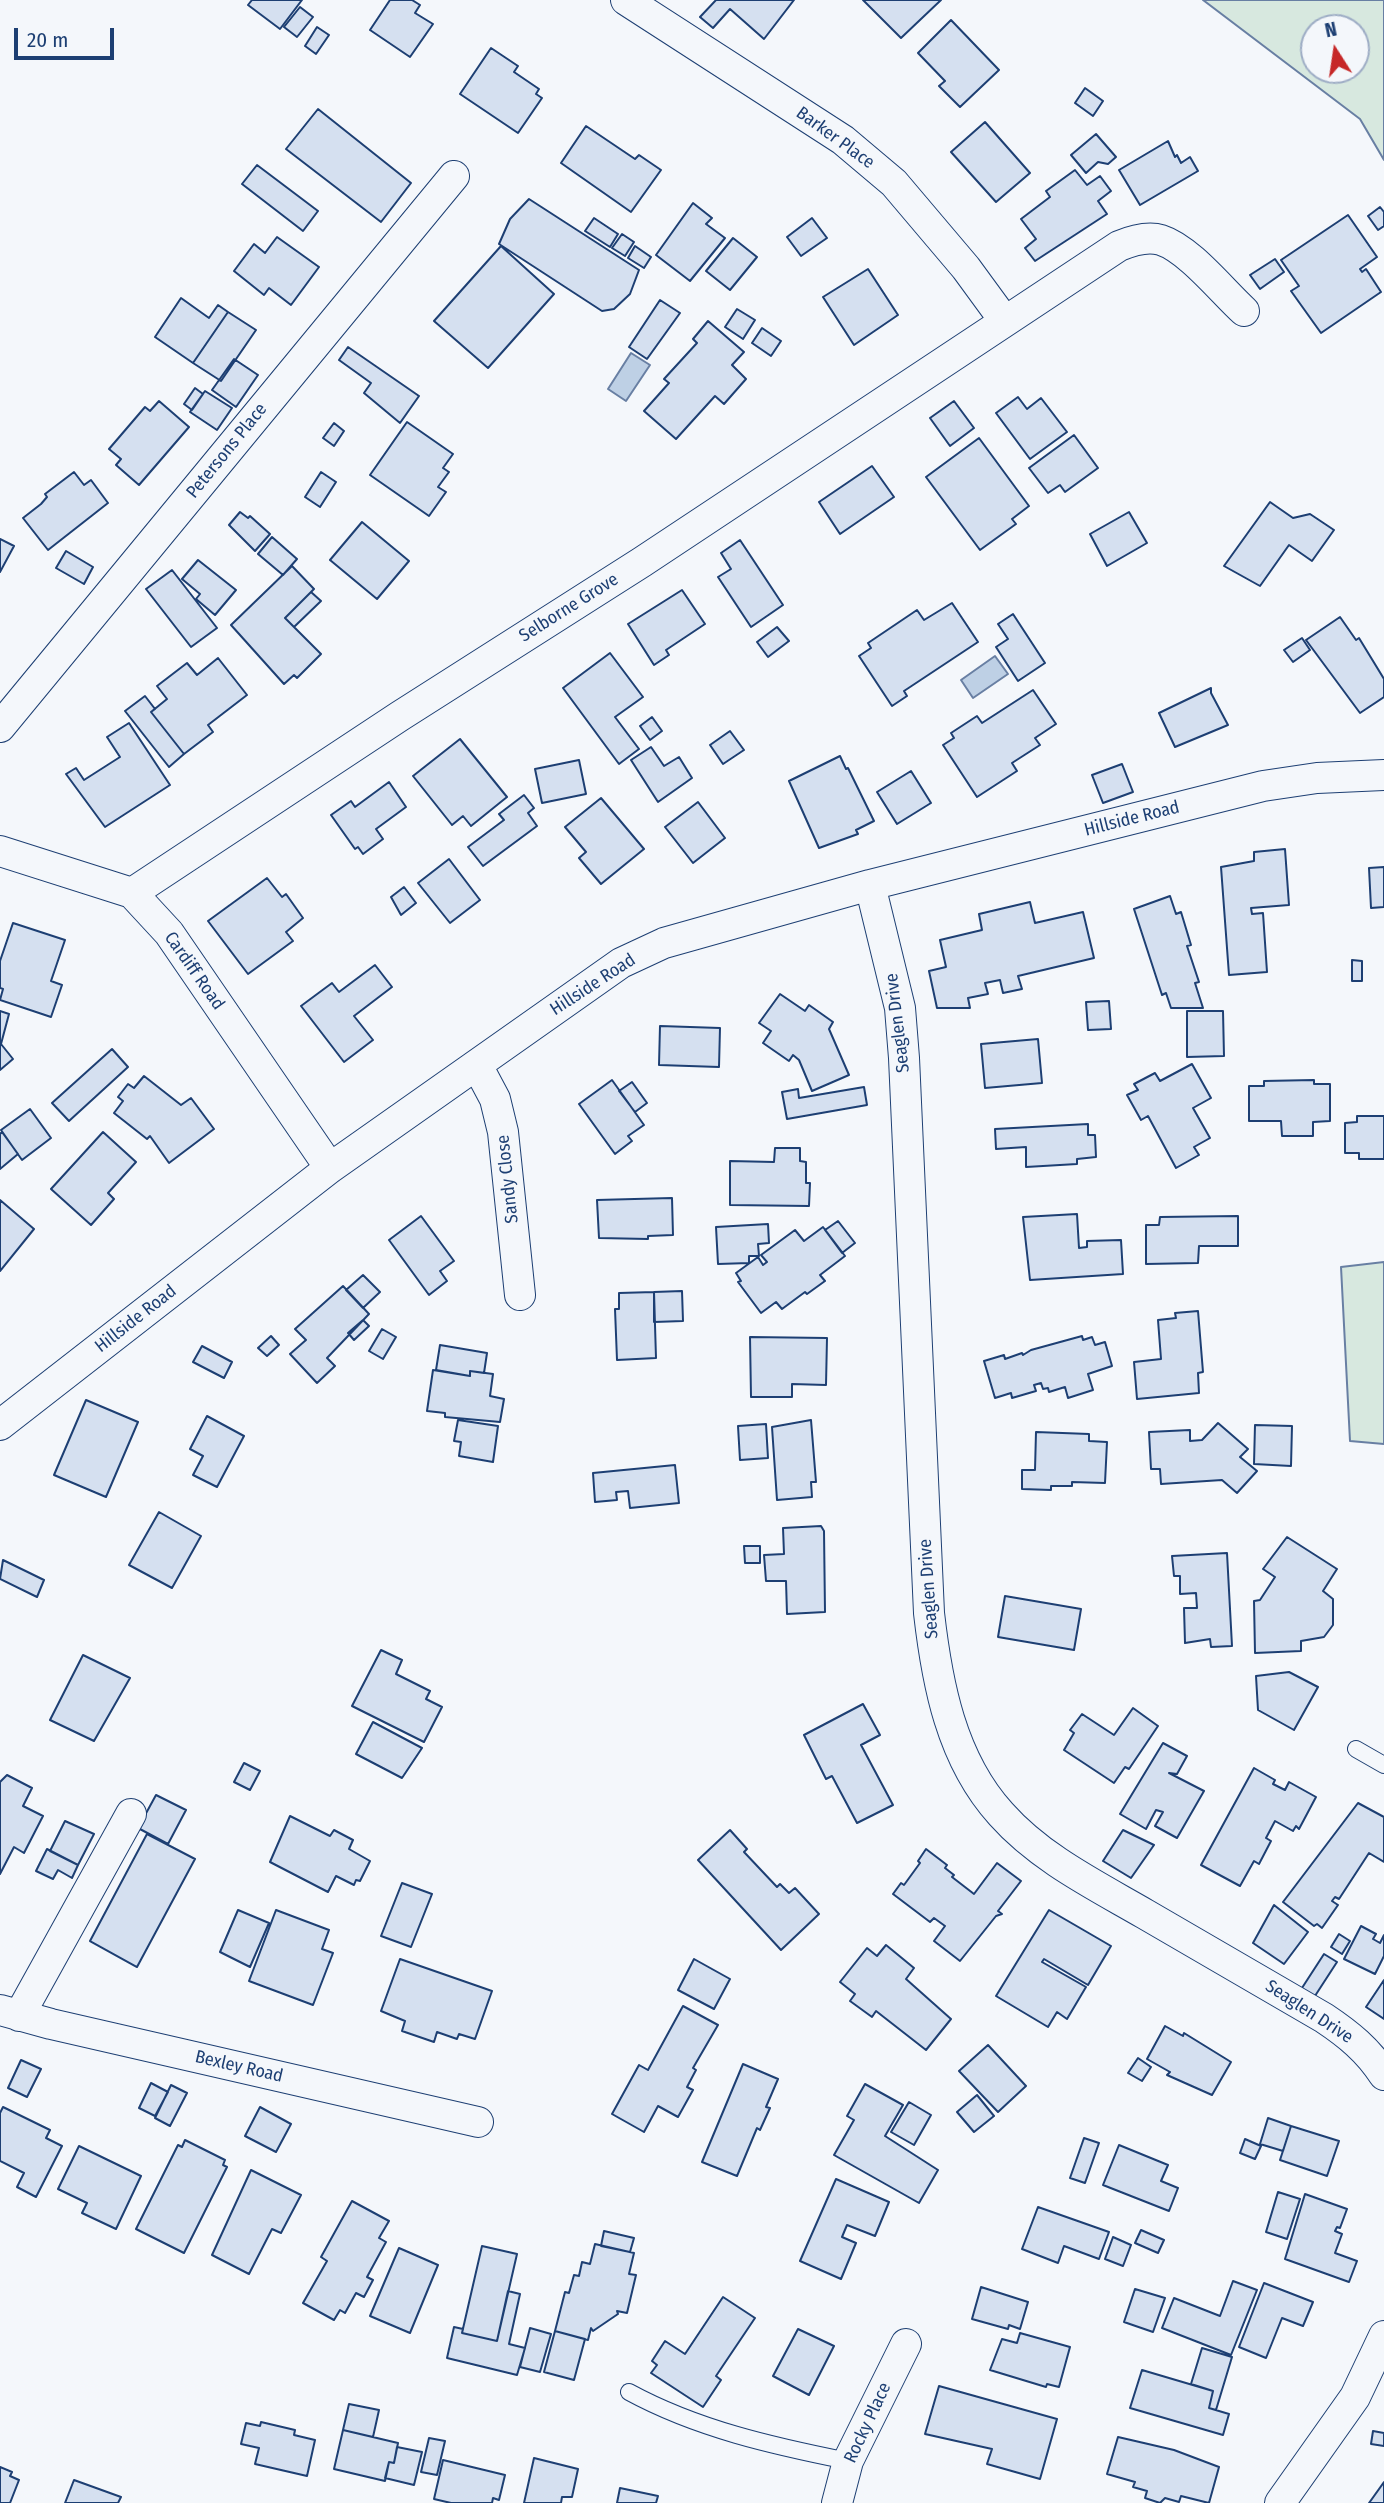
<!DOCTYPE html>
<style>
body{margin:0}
#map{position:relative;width:1384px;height:2503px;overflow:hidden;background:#f4f7fb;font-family:"Fira Sans Condensed",sans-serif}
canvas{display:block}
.north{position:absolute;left:1300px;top:14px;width:70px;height:70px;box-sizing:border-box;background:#f4f7fb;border:2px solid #9eadc5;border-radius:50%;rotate:348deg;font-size:19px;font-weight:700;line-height:28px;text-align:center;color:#1d3f73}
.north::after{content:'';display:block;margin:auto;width:24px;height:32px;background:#c62828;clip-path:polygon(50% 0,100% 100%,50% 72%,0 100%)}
.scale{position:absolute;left:14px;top:28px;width:100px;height:32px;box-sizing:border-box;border:4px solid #1d3f73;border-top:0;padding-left:9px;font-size:21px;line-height:24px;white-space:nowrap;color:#1d3f73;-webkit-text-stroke:5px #f4f7fb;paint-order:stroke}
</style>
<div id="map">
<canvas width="1384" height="2503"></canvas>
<div class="north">N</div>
<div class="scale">20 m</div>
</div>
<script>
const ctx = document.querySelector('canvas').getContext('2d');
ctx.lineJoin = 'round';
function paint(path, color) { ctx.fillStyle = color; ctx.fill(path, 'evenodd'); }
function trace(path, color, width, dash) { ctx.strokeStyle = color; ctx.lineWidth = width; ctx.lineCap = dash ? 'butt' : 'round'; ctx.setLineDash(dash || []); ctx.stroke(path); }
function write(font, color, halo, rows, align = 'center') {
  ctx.font = font + ' "Fira Sans Condensed",sans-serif'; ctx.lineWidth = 5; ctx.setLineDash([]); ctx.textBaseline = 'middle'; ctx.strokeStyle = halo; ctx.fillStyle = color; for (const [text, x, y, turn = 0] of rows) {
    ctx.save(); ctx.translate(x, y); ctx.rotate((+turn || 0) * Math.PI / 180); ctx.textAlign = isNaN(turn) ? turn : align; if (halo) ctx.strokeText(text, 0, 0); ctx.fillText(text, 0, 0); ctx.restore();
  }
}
const green = new Path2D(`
 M1203 0H1384V160L1360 119ZM1356 28V70H1314V28Z
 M1384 1262V1444L1350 1441 1341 1267Z`);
const water = new Path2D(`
 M631 353 650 365 626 401 608 389Z
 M995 656 1008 674 973 698 961 680Z`);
const building = new Path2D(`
 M252 0H302L280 29 248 5Z
 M390 0H412L420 5 415 13 433 24 410 57 370 30Z
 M716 0H794L764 39 730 9 713 28 700 17Z
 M863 0H941L901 38Z
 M300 7 313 17 297 37 284 27Z
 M951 20 999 70 960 107 939 86 945 81 918 53Z
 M317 27 329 35 316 54 305 46Z
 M491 48 518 66 514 72 539 89 536 94 542 98 518 133 460 94Z
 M1085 88 1103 101 1093 116 1075 103Z
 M318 109 411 183 381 222 286 149Z
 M985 122 1030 173 996 202 951 152Z
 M586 126 635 159 639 155 661 170 631 212 561 163Z
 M1096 134 1116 157 1108 164 1098 162 1086 173 1071 155Z
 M1168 141 1175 157 1177 155 1181 163 1190 157 1198 171 1140 205 1119 170Z
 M257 165 318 211 303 231 242 184Z
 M1075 170 1087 185 1100 176 1111 191 1098 201 1107 214 1035 261 1025 248 1036 239 1021 219 1050 197 1046 191Z
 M529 199 639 270 630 294 614 309 602 311 499 244 510 219Z
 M693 203 712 218 706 224 725 238 690 281 656 255Z
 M1380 207 1384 212V226L1378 230 1368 216Z
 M1348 215 1377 257 1360 269 1362 272 1366 269 1381 292 1321 333 1291 291 1299 286 1281 260Z
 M594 218 618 234 610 247 585 231Z
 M812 218 827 238 801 256 787 237Z
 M622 234 634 242 625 256 612 248Z
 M277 237 319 267 291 305 269 288 264 295 234 271 254 244 265 253Z
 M733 238 757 257 730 290 706 271Z
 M501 246 554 294 488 368 434 321Z
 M635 246 651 257 644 268 628 258Z
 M1275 259 1284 272 1260 289 1250 275Z
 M868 269 898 315 854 345 823 297Z
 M181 298 209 318 218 305 228 312 193 363 155 337Z
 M660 300 680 313 647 359 629 347Z
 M737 309 755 320 743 339 725 327Z
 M228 312 256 330 221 381 193 363Z
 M708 321 744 352 732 365 746 379 724 404 715 396 676 439 644 411 669 383 664 379 697 343 693 339Z
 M762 328 781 341 771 356 752 343Z
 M348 347 419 396 400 423 364 393 371 383 339 360Z
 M234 359 258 375 236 407 212 390Z
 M195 388 203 394 192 410 184 404Z
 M205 391 232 408 217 430 190 412Z
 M1018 397 1027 409 1041 398 1067 432 1030 459 996 413Z
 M159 401 189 427 139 485 116 465 121 459 109 449 145 407 150 411Z
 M954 401 974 428 950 446 930 418Z
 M407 422 453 454 443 468 449 472 438 487 446 492 429 516 370 475Z
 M334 423 344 431 334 446 323 438Z
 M1074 435 1098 468 1065 492 1060 485 1048 493 1029 468Z
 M979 438 1029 506 1012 519 1016 524 980 550 926 477Z
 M872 466 894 497 840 534 819 502Z
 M74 472 84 485 91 480 108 503 48 550 23 518 41 504 47 497 45 494Z
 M321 472 336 482 320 507 305 497Z
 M1270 502 1293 518 1310 514 1334 530 1312 561 1289 545 1260 586 1224 566Z
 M240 512 248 518 250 516 270 534 255 551 229 525Z
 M1129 512 1147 543 1107 566 1090 534Z
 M362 522 409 561 377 599 330 560Z
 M272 537 297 559 283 575 258 554Z
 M0 539 14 546 0 572Z
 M740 540 783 605 751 627 718 577 731 569 721 553Z
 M66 551 93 567 84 584 56 568Z
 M198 560 236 590 215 615 196 599 200 594 182 579Z
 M292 566 314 589 285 618 321 654 297 678 294 675 284 684 231 625Z
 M172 570 217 628 191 647 146 589Z
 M682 590 705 624 666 650 669 655 654 665 628 624Z
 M311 592 321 601 294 627 285 618Z
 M952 603 978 642 904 691 907 696 892 706 859 656 871 648 868 643 917 610 924 620Z
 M1013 614 1045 663 1018 681 996 647 1008 639 998 624Z
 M1340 617 1356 640 1359 638 1384 679V697L1360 713 1306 640Z
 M777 627 789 641 768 657 757 642Z
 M1302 638 1310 650 1293 662 1284 650Z
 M610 653 643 697 615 717 639 749 619 764 563 688Z
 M218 658 247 695 208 725 213 732 184 754 151 712 167 699 157 686 187 663 197 675Z
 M1211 688V693L1228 725 1175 747 1159 713Z
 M1033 690 1056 724 1035 738 1040 745 1012 763 1017 771 977 797 943 745 954 738 951 733 977 716 982 723Z
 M145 696 155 709 151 712 184 754 169 767 125 711Z
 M652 717 662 731 650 740 640 726Z
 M129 723 170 785 105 827 66 774 76 768 84 780 120 757 107 737Z
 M730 731 744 750 723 764 710 745Z
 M460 739 507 797 471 826 463 816 452 825 413 776Z
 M651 747 664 766 679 757 692 778 658 802 631 760Z
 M840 756 846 769 848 768 874 821 856 830 858 834 819 848 789 781Z
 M579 760 586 794 542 803 535 769Z
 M1122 764 1133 792 1103 803 1092 775Z
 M911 771 931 803 897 824 877 792Z
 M389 782 406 807 376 829 383 839 363 854 358 847 355 849 331 815 351 801 355 807Z
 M524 795 534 808 528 813 537 826 483 866 468 847 504 820 499 814Z
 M601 798 644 849 601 884 579 858 586 852 565 827Z
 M698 802 725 838 693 863 665 827Z
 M1285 849 1289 905 1251 908 1252 914 1263 913 1267 972 1229 975 1221 867 1254 861V852Z
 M449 859 480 900 450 923 418 883Z
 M1384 867V907L1371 908 1369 868Z
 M267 878 282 897 286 894 303 918 286 932 293 941 248 974 208 921Z
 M404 887 416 903 401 915 391 897Z
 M1170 896 1176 914 1181 912 1191 945 1187 946 1199 982 1195 983 1203 1008H1171L1166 993 1162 995 1134 909Z
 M1030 902 1035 923 1083 912 1094 958 1018 976 1022 989 1003 993 1000 980 985 983 988 994 968 998 970 1008H937L929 971 946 967 940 940 982 930 979 914Z
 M13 923 65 940 51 981 62 985 51 1017 0 1000 3 989 0 988V961Z
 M1352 960 1362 961V981H1352Z
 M375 965 392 987 354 1016 373 1040 344 1062 301 1006 332 983 339 992Z
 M780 994 805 1011 809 1005 833 1022 829 1029 849 1075 812 1091 799 1060 793 1055 789 1061 763 1043 771 1031 759 1023Z
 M1109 1001 1111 1029 1088 1030 1086 1002Z
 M0 1011 9 1014 1 1044 13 1059 0 1070Z
 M1187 1011H1223L1224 1056 1187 1057Z
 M660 1026 720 1028 719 1067 659 1065Z
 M1038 1039 1042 1083 985 1088 981 1044Z
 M112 1049 128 1067 69 1121 52 1103Z
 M1192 1064 1211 1098 1193 1108 1210 1138 1194 1147 1199 1155 1176 1168 1148 1116 1141 1120 1127 1095 1138 1090 1134 1084 1155 1073 1160 1081Z
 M144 1076 181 1105 191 1098 214 1129 169 1163 150 1136 147 1139 114 1113 123 1101 118 1097 128 1084 134 1088Z
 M612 1080 644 1125 628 1136 632 1141 615 1154 579 1104Z
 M1314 1080V1084H1330V1121L1313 1122V1136H1282L1281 1121H1249V1086H1264V1081Z
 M632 1082 647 1103 635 1112 619 1091Z
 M864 1087 867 1105 787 1119 782 1092 798 1089 799 1098Z
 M30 1109 51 1138 22 1160 1 1130Z
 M1357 1116H1384V1159H1359V1153H1345V1123L1357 1122Z
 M1088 1124V1135H1095L1096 1157 1077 1159V1164L1026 1167V1147L996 1149 995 1129Z
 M2 1132 18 1154 0 1169V1134Z
 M103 1132 136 1162 108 1193 114 1199 91 1225 51 1189Z
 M775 1148H800V1161L806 1162V1183H810L809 1206 730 1205V1161L774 1162Z
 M672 1198 673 1235 648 1236V1239L599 1238 597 1200Z
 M0 1200 34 1229 0 1271Z
 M1077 1214 1079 1248 1087 1247V1241L1121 1240 1123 1274 1030 1280 1023 1217Z
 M421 1216 454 1261 440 1271 447 1281 429 1295 389 1240Z
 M1238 1216V1246H1199L1198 1263 1146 1264V1225H1159L1160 1217Z
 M838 1221 855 1243 842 1253 825 1230Z
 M768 1224 769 1243 758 1244 759 1256H749V1263L718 1264 716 1227Z
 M823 1227 845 1256 820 1275 825 1281 807 1294 805 1292 782 1309 776 1302 761 1313 738 1282 741 1281 736 1273 758 1257 763 1265 767 1262 761 1255 795 1230 804 1241Z
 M363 1275 380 1292 363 1308 346 1290Z
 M343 1286 369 1314 327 1358 335 1366 317 1383 290 1354 306 1340 295 1329Z
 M682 1291 683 1321 654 1322V1292Z
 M654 1292 656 1358 617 1360 615 1309H619V1293Z
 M1198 1311 1203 1372 1198 1373 1199 1393 1137 1399 1134 1362 1161 1359 1158 1320 1176 1318 1175 1313Z
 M363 1320 369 1326 354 1340 348 1333Z
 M382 1329 396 1337 383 1359 369 1351Z
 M271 1336 279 1345 267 1356 258 1348Z
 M1082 1336 1083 1340 1092 1337 1095 1345 1105 1342 1112 1366 1088 1374 1093 1390 1068 1398 1065 1387 1049 1392 1048 1388 1043 1389 1041 1383 1034 1385 1036 1391 1012 1398 1011 1393 995 1398 984 1361 1004 1355 1005 1359 1022 1353 1023 1355 1031 1350Z
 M750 1337 827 1338 826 1385 792 1384V1397H751Z
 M440 1345 487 1353 484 1373 470 1371V1376L436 1370Z
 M202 1346 232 1362 224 1378 193 1362Z
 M433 1370 470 1376V1371L493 1374 490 1396 504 1399 500 1422 445 1417V1413L427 1411Z
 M86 1400 138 1422 106 1497 54 1475Z
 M207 1416 244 1436 217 1487 193 1475 203 1456 190 1449Z
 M458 1420 498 1426 493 1462 459 1456 461 1442 454 1441Z
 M811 1420 816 1482H811L812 1497 777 1500 772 1427Z
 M1218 1423 1248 1449 1240 1457 1257 1471 1237 1493 1222 1480 1161 1484 1160 1469H1151L1149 1432 1190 1430V1441L1202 1440Z
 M766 1424 768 1458 740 1460 738 1426Z
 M1255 1425 1292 1426 1291 1466 1254 1464Z
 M1036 1432 1089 1434V1441L1107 1442 1105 1483 1072 1482V1486H1051V1490L1022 1489V1470H1035Z
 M675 1465 679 1503 630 1508 628 1491 616 1492 617 1500 595 1502 593 1473Z
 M159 1512 201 1536 172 1588 129 1565Z
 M821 1526 824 1531 825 1612 787 1614 786 1581H766L764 1555 784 1554 783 1528Z
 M1287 1537 1337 1569 1323 1591 1333 1599V1625L1324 1637 1301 1641V1651L1255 1653 1254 1601 1260 1600 1275 1577 1263 1569Z
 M744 1546H760V1563H745Z
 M1227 1553 1232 1646 1211 1647 1210 1639 1185 1643 1184 1608H1197L1196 1593 1180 1594V1576H1174L1172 1556Z
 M3 1560 44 1580 37 1597 0 1579Z
 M1005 1596 1081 1609 1074 1650 998 1637Z
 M381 1650 402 1660 396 1674 430 1691 426 1699 442 1707 424 1742 352 1706Z
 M83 1655 130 1678 94 1741 50 1720Z
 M1289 1672 1318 1687 1294 1730 1258 1710 1256 1676Z
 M863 1704 880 1735 861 1745 893 1805 857 1823 832 1776 826 1779 804 1735Z
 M1133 1708 1158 1726 1129 1769 1125 1767 1114 1783 1064 1750 1074 1733 1070 1730 1082 1714 1114 1735Z
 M373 1722 422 1748 402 1778 356 1754Z
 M1163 1743 1187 1756 1177 1774 1169 1773 1204 1791 1177 1838 1155 1826 1163 1812 1156 1810 1146 1829 1120 1814Z
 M244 1763 260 1771 250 1790 234 1782Z
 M1254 1768 1275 1780 1273 1784 1285 1790 1289 1782 1316 1797 1299 1829 1296 1826 1293 1831 1275 1821 1266 1838 1271 1841 1259 1864 1254 1861 1240 1886 1201 1865Z
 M7 1775 32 1788 23 1806 43 1816 24 1853 14 1847 0 1874V1782Z
 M156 1795 186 1810 168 1844 138 1828Z
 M1358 1803 1384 1817V1862L1369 1853 1339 1899 1335 1897 1332 1901 1338 1905 1322 1928 1317 1924 1314 1926 1283 1902Z
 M290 1816 330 1836 334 1830 353 1840 349 1849 370 1861 360 1881 356 1880 354 1885 336 1876 328 1892 270 1862Z
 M65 1821 94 1834 78 1865 50 1851Z
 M730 1830 747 1849 744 1852 777 1887 780 1884 789 1893 795 1888 819 1914 781 1950 698 1860Z
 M1123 1830 1154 1845 1131 1878 1103 1861Z
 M147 1834 195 1859 137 1967 90 1941Z
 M47 1849 78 1865 72 1878 58 1870 53 1879 36 1871Z
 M926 1849 947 1865 945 1868 954 1875 952 1877 974 1894 997 1863 1021 1881 998 1911 1002 1914 996 1916 960 1961 934 1941 945 1926 934 1918 930 1922 893 1894 901 1883 904 1885 920 1863 918 1861Z
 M402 1883 432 1894 411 1947 381 1936Z
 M1274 1905 1308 1932 1284 1964 1253 1943Z
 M238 1910 269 1923 250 1967 220 1952Z
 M276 1910 329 1930 322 1949 333 1953 313 2005 249 1981Z
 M1049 1910 1111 1946 1088 1985 1044 1959 1042 1962 1086 1987 1067 2019 1057 2012 1048 2027 996 1996Z
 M1361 1926 1376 1934 1373 1939 1380 1943 1384 1935V1956L1375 1974 1344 1959Z
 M1339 1934 1350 1941 1342 1954 1331 1947Z
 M886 1945 914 1968 906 1979 951 2019 926 2050 876 2011 872 2017 850 2001 855 1994 840 1982 867 1948 877 1956Z
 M1324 1954 1337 1962 1313 1999 1300 1991Z
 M400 1959 492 1991 475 2039 459 2034 457 2039 437 2032 434 2042 402 2031 405 2021 381 2011Z
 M694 1959 730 1979 714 2009 678 1990Z
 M1384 1980V2019L1366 2007Z
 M683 2006 718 2025 693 2068 696 2070 687 2087 693 2090 678 2117 658 2106 644 2132 612 2114 639 2065 648 2070Z
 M1165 2026 1183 2036 1184 2033 1231 2062 1212 2095 1167 2075 1170 2072 1147 2059Z
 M988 2045 1026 2086 998 2112 959 2071Z
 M1138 2058 1151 2067 1142 2081 1128 2073Z
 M21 2060 41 2069 27 2097 8 2088Z
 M743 2064 778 2079 766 2107 770 2108 760 2130 757 2128 737 2176 702 2162Z
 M151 2083 168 2092 155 2116 139 2108Z
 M865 2084 903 2105 885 2136 938 2170 919 2203 834 2155 854 2120 847 2116Z
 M171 2085 187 2093 170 2126 155 2118Z
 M977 2095 994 2116 974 2132 957 2112Z
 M909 2102 931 2115 914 2145 891 2132Z
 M3 2107 50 2130 46 2138 62 2146 36 2197 17 2187 24 2173 0 2161V2113Z
 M260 2107 291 2124 276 2152 245 2136Z
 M1268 2118 1291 2126 1283 2151 1260 2144Z
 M1291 2126 1339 2141 1327 2176 1280 2160Z
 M1084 2138 1099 2143 1085 2183 1070 2178Z
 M1245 2139 1261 2146 1255 2159 1240 2153Z
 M185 2140 225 2160 223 2165 227 2167 184 2253 136 2229 178 2145 182 2147Z
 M1119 2145 1168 2165 1161 2181 1178 2188 1169 2211 1103 2185Z
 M79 2146 141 2176 116 2229 82 2213 87 2203 58 2189Z
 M251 2170 301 2195 281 2233 272 2229 249 2274 212 2255Z
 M836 2179 889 2202 875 2236 847 2225 842 2237 856 2243 841 2279 800 2261Z
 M1278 2192 1300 2199 1287 2239 1266 2232Z
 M1305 2194 1347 2209 1340 2228 1337 2227 1335 2231 1342 2234 1335 2253 1357 2261 1349 2282 1285 2259Z
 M352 2201 389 2221 379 2238 386 2242 367 2277 373 2280 364 2297 356 2293 345 2313 340 2310 334 2320 303 2303 327 2261 321 2257Z
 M1038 2207 1109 2232 1099 2259 1064 2246 1058 2263 1022 2249Z
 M1141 2230 1164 2240 1158 2253 1135 2243Z
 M604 2231 634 2238 630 2252 601 2246Z
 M1113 2237 1131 2245 1123 2266 1105 2259Z
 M595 2244 634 2253 629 2274 636 2275 627 2313 617 2311 618 2314 593 2331 591 2328 588 2340 555 2331 565 2292 569 2293 574 2275 579 2276 582 2262 590 2264Z
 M482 2246 517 2254 497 2341 462 2333Z
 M399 2248 438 2265 410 2333 370 2316Z
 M1233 2281 1257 2290 1231 2355 1162 2328 1174 2298 1220 2316Z
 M1264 2283 1313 2302 1303 2326 1282 2318 1266 2358 1239 2347Z
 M981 2287 1028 2302 1020 2329 1009 2325 1008 2329 972 2319Z
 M1135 2289 1165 2298 1153 2332 1124 2322Z
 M508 2291 520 2294 509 2344 525 2348 517 2375 447 2358 454 2327 463 2329 462 2333 497 2341Z
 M723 2297 755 2318 716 2376 721 2380 703 2407 651 2373 657 2365 652 2361 665 2341 685 2354Z
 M530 2328 551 2334 540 2372 520 2367Z
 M798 2329 834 2346 809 2395 773 2376Z
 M555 2331 585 2339 574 2380 544 2372Z
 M1020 2333 1070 2347 1059 2387 1047 2384 1046 2387 990 2370 1002 2339 1017 2343Z
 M1202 2348 1232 2357 1216 2410 1209 2408 1213 2391 1191 2384Z
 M1142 2370 1213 2391 1209 2408 1229 2414 1223 2435 1130 2408Z
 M939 2386 1057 2419 1040 2479 987 2464 992 2449 925 2434Z
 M349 2404 379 2410 373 2437 343 2430Z
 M261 2422 295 2430 294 2435 315 2440 307 2476 255 2464 259 2448 241 2444 246 2423 260 2426Z
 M343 2430 398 2443 394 2463 389 2462 385 2481 334 2469Z
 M1373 2431 1384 2433V2446L1371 2444Z
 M1118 2437 1174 2450 1219 2467 1209 2503 1181 2496 1179 2502 1165 2498 1160 2503 1145 2498 1147 2491 1133 2487 1135 2482 1107 2474Z
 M429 2438 445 2441 437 2475 421 2472Z
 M397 2447 422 2452 414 2485 385 2478 389 2462 394 2463Z
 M534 2458 578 2469 572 2497H562L561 2503H524Z
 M443 2460 505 2475 499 2500 493 2498 492 2503H451L434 2499Z
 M0 2467 12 2472 10 2476 19 2480 10 2503H0Z
 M74 2480 121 2497 118 2503H65Z
 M1384 2482V2503H1369Z
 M620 2488 658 2496 656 2503H617Z`);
const service = new Path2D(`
 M1356 1749 1384 1765
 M629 2392C697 2429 773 2446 848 2461`);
const minor = new Path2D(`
 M626 0 843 140 894 183 966 268 1004 320
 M0 727 454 176
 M0 851 132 893 169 933 330 1168
 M870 885 900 1008 904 1058 929 1613C937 1683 951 1759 1001 1814 1040 1858 1095 1885 1145 1914 1204 1948 1264 1983 1324 2018 1348 2034 1368 2050 1384 2075
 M132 893 400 716 642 562 1119 246C1131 241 1148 236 1161 240 1189 249 1222 291 1244 311
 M478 1067 495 1099 503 1132 520 1295
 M0 1425 330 1168 621 963 664 943 870 885 1263 786 1317 778 1384 775
 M0 2010 51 2024 478 2122
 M19 2016 131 1814
 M837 2503 848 2461 906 2344
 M1280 2503 1355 2397 1384 2336`);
const streetNames = [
 ["Barker Place",835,138,36],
 ["Petersons Place",227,451,-51],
 ["Selborne Grove",569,608,-32],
 ["Hillside Road",1132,819,-14],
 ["Cardiff Road",194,971,55],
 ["Hillside Road",593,985,-33],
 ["Seaglen Drive",898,1023,-97],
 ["Sandy Close",508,1179,-96],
 ["Hillside Road",136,1319,-38],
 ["Seaglen Drive",929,1589,-94],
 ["Seaglen Drive",1309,2012,33],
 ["Bexley Road",239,2067,13],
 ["Rocky Place",868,2423,-65]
];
paint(green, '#d7e8df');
trace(green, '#687fa3', 2);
paint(water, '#bed0e5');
trace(water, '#687fa3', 2);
paint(building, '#d5e0f0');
trace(building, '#1d3f73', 2);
trace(service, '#1d3f73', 18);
trace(minor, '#1d3f73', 32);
trace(service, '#f4f7fb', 16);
trace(minor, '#f4f7fb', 30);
write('18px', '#1d3f73', '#f4f7fb', streetNames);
</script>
